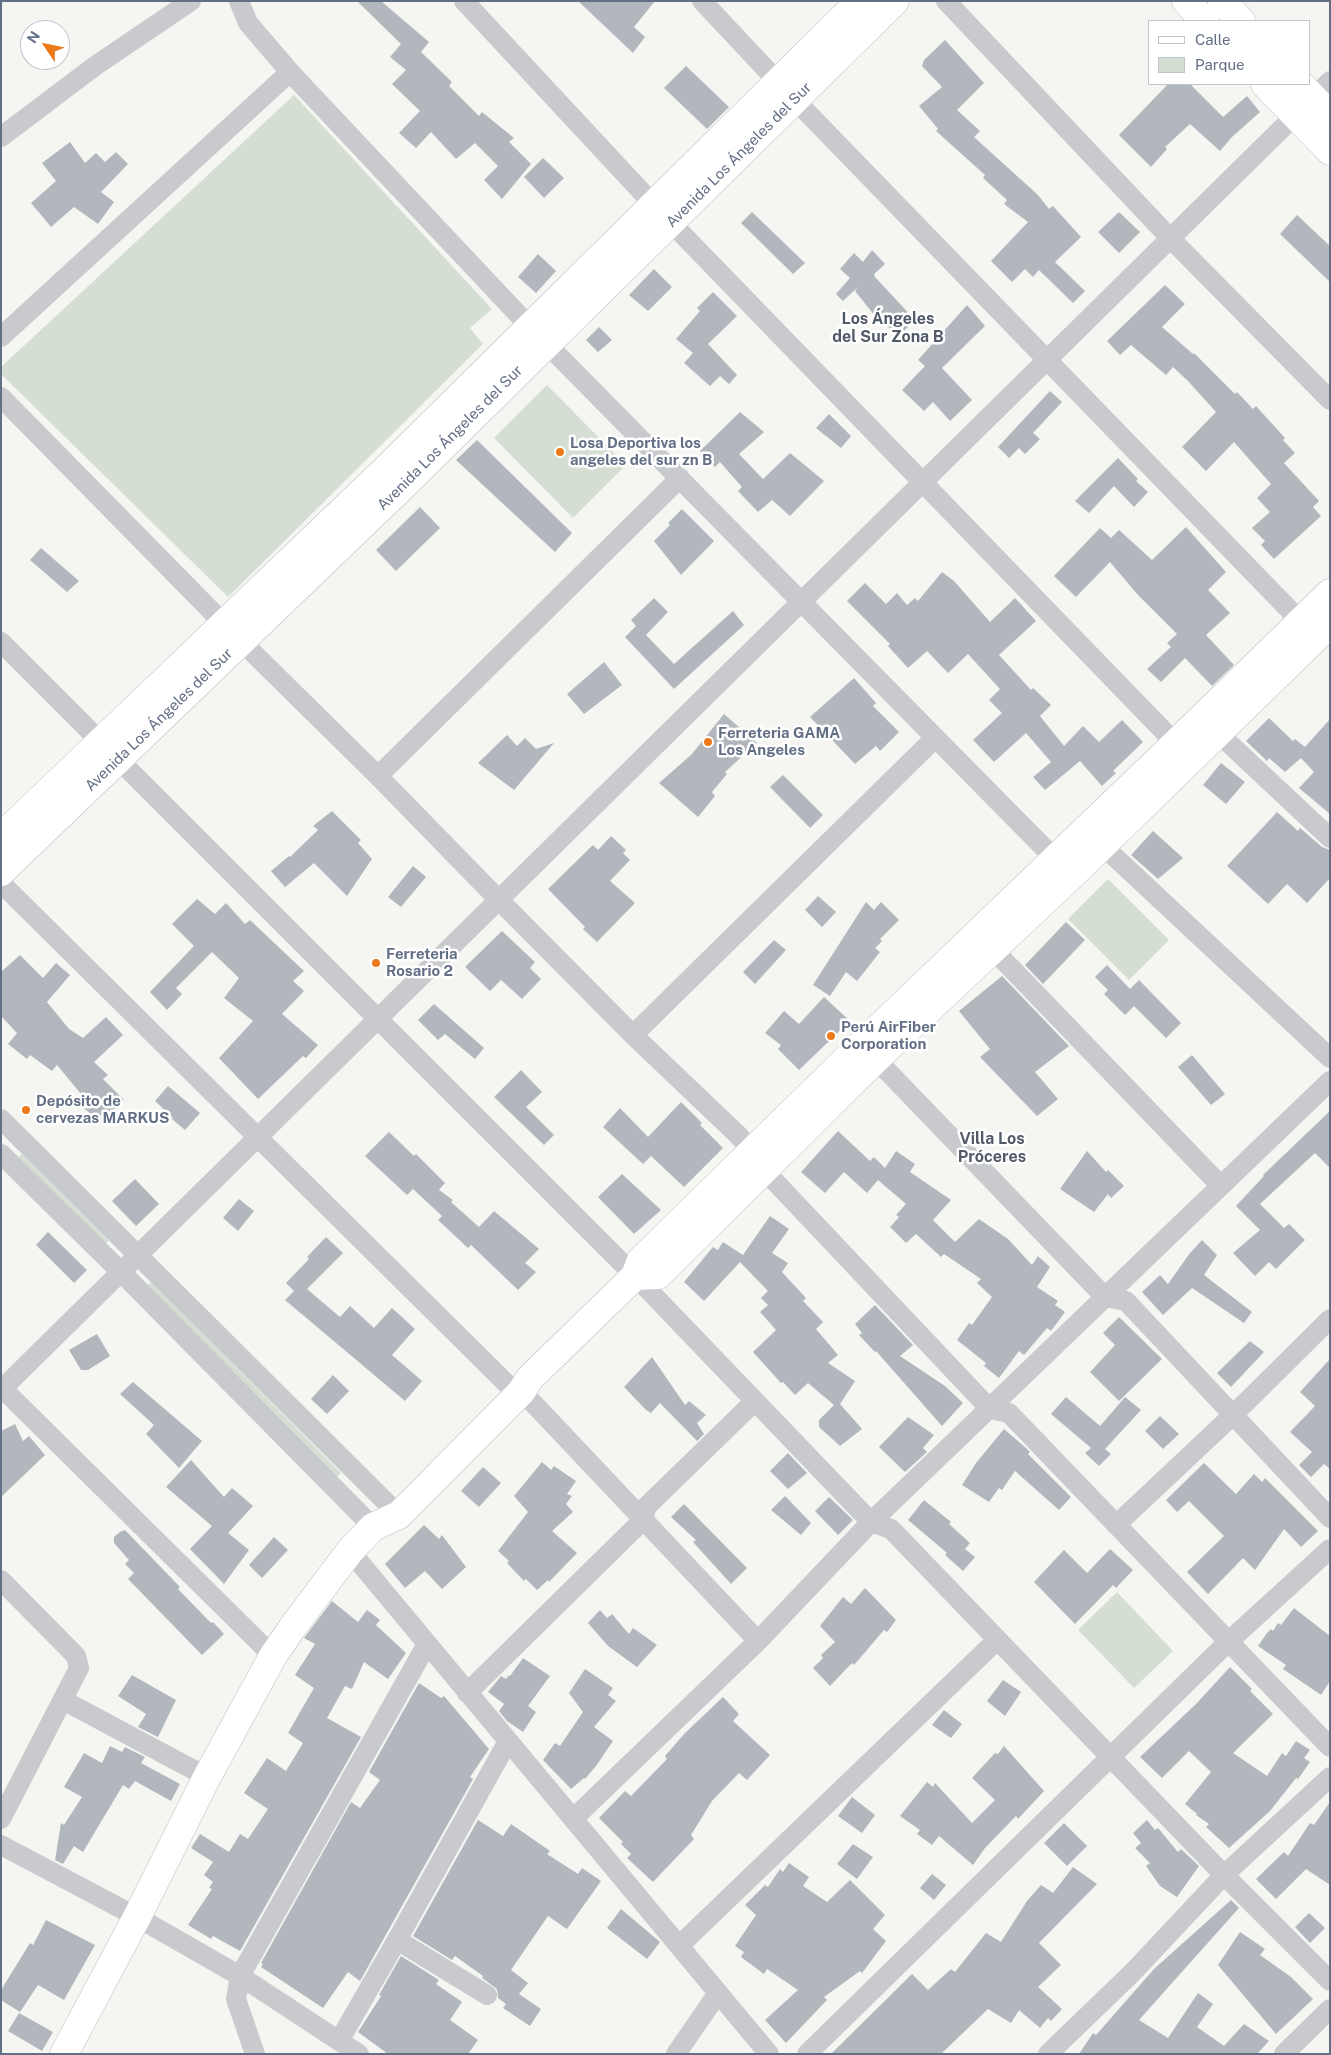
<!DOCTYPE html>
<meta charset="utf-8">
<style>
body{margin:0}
#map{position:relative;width:1331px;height:2055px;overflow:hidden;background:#f5f6f2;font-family:"Public Sans",sans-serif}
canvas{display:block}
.frame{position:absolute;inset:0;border:2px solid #636f85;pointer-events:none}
.legend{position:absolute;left:1148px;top:20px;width:162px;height:65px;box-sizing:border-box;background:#fff;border:1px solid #c1c5ce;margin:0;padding:6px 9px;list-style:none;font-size:15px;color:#636f85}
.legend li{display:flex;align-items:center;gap:10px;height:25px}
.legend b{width:25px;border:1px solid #c1c5ce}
.north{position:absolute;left:20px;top:20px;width:50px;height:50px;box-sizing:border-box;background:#fff;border:1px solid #c1c5ce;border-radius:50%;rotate:304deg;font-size:14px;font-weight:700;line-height:20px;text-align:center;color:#636f85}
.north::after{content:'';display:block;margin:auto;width:18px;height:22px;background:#ec791c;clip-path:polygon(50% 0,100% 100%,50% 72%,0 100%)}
</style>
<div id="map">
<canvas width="1331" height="2055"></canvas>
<div class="frame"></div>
<ul class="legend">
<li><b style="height:6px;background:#fff"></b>Calle</li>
<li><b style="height:14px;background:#d5ded3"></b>Parque</li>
</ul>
<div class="north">N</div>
</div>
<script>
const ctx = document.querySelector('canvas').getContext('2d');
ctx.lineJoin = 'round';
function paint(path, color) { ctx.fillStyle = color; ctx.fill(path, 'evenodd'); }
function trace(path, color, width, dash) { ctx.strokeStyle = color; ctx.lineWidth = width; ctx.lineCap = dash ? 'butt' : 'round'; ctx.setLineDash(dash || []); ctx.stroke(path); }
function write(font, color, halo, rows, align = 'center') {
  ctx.font = font + ' "Public Sans",sans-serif'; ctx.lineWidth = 5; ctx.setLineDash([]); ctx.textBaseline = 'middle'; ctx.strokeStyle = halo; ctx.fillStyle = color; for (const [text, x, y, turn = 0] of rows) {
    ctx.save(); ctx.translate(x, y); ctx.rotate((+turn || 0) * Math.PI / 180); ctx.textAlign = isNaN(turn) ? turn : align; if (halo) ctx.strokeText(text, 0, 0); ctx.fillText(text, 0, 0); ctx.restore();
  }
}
const green = new Path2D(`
 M294 95 492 309 470 328 483 344 228 597 1 374V367Z
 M547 385 626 465 573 518 494 438Z
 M1108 879 1169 940 1129 980 1068 919Z
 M22 1154 109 1241 105 1244 18 1157Z
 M151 1282 341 1473 337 1477 147 1286Z
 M1117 1592 1173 1651 1134 1688 1078 1630Z`);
const building = new Path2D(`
 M357 1H381L429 42 421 52 452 82 449 86 479 116 482 112 514 138 509 142 531 164 502 199 484 180 498 166 475 143 456 159 431 132 416 148 399 133 420 111 392 84 406 70 390 57 401 44Z
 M578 1H655L634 27 645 37 633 53Z
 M945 40 984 83 957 110 980 131 974 137 1038 195 1049 209 1053 206 1081 237 1055 262 1085 291 1073 303 1039 270 1033 277 1025 269 1012 282 991 261 1028 222 1004 204 1007 200 983 178 985 175 936 131 938 129 919 106 942 87 922 66 924 60Z
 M686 66 729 107 707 129 664 88Z
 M1168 84H1190L1223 117 1247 96 1260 112 1232 137 1220 151 1190 124 1165 147 1167 149 1151 167 1119 135Z
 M70 142 85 163 96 153 105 162 116 152 128 164 101 192 114 202 98 224 74 207 51 227 31 203 56 181 42 163Z
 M543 158 564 178 544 198 524 177Z
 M752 212 805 263 793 274 741 223Z
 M1119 212 1140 232 1119 253 1098 232Z
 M1297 215 1330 246V282L1280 234Z
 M872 250 885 264 874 274 875 277 915 320 898 337 877 315 875 316 855 291 859 286 843 301 836 294 850 278 840 269 854 253 863 262Z
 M538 254 556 271 536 293 518 277Z
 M654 269 672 287 648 311 629 295Z
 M1165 285 1185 304 1162 327 1193 354 1194 353 1235 394 1237 392 1253 409 1256 406 1285 438 1283 440 1295 453 1284 463 1319 501 1313 507 1321 516 1274 559 1261 545 1265 541 1252 528 1270 512 1257 498 1271 484 1234 442 1206 471 1182 447 1216 412 1188 381 1173 367 1166 375 1131 345 1120 355 1107 341Z
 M713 292 737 316 708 344 737 375 729 384 720 376 710 386 684 363 693 353 676 339 700 311 697 308Z
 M967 305 985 326 942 368 972 400 950 421 933 402 924 411 902 390 925 366 918 360Z
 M599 327 612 340 598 352 586 340Z
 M1050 391 1062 402 1033 433 1040 439 1025 454 1019 448 1009 458 998 447Z
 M740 412 764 432 739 454 763 479 790 453 824 481 790 516 772 500 758 512 738 491 742 487 720 462 715 467 700 451Z
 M829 414 851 436 841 448 816 428Z
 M477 440 572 533 555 552 456 460Z
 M1118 458 1138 479 1136 481 1148 492 1134 507 1114 486 1089 513 1075 501Z
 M420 507 440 528 396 571 376 550Z
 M682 509 714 541 681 575 654 541 670 525 668 523Z
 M1186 527 1226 572 1208 590 1230 613 1206 635 1234 665 1212 686 1185 658 1161 682 1147 669 1171 647 1167 643 1177 634 1138 595 1110 562 1076 597 1054 576 1100 528 1111 538 1119 530 1152 560Z
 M41 548 79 581 67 592 30 560Z
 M942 572 954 581 990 622 1015 598 1036 621 999 655 1031 690 1033 688 1051 705 1040 716 1064 746 1083 726 1099 742 1122 720 1143 742 1113 771 1116 773 1102 786 1080 761 1045 790 1033 777 1051 762 1026 733 994 762 973 740 1002 713 989 700 1000 689 968 654 948 673 927 651 908 668 888 646 890 644 847 601 865 583 886 604 897 593 907 605 915 598 918 601Z
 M654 598 668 612 646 635 674 664 733 611 744 625 674 689 625 637 636 626 631 620Z
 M604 662 622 685 584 714 567 694Z
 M854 678 876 703 873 706 899 732 880 751 876 746 855 764 810 717Z
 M724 714 757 743 725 772 727 774 712 792 715 796 698 817 659 783 692 754Z
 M1269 718 1293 741 1295 739 1305 747 1330 719V814L1299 788 1314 772 1301 758 1285 772 1269 758 1267 761 1246 741Z
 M507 735 517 746 525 738 536 749 554 743 514 790 478 763Z
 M1221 763 1245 782 1226 804 1203 785Z
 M783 775 823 815 810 828 770 787Z
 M332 811 361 840 358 843 372 859 347 896 314 863 285 887 271 871 289 856 290 857 318 830 313 826Z
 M1277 812 1298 831 1300 828 1322 847 1330 850V878L1307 903 1287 884 1268 904 1227 866Z
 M1153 831 1183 858 1158 879 1131 855Z
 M611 836 626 850 623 853 630 860 610 881 635 903 597 942 583 929 585 927 548 889 593 845 598 850Z
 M413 866 426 877 401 907 388 897Z
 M818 896 836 912 822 927 805 910Z
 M197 899 215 914 226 903 245 924 250 920 304 971 293 981 304 991 282 1014 318 1045 306 1058 303 1056 258 1099 219 1058 253 1021 224 998 239 978 212 952 176 988 182 994 167 1010 150 992 194 946 172 924Z
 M866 902 874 910 881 902 899 920 880 939 882 941 875 948 880 952 857 981 846 972 830 996 813 985Z
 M1066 922 1085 940 1043 984 1025 965Z
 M502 931 535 962 530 968 541 979 522 999 501 980 490 991 465 967Z
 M774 940 786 950 755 984 743 972Z
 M20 955 43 978 56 963 70 975 47 1002 69 1029 83 1038 106 1017 123 1035 94 1062 108 1075 103 1079 124 1100 100 1123 81 1105 86 1100 57 1065 52 1071 30 1055 27 1059 8 1044 17 1033 1 1016V972Z
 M1107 965 1130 989 1139 980 1181 1023 1166 1038 1134 1006 1125 1015 1104 994 1108 990 1095 977Z
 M1002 976 1069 1046 1035 1072 1058 1099 1037 1116 980 1057 990 1049 959 1011Z
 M824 997 850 1021 799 1070 778 1049 781 1045 765 1033 784 1011 799 1024Z
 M434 1004 484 1048 475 1059 445 1034 438 1040 418 1020Z
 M1192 1055 1225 1094 1211 1105 1178 1067Z
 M521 1070 542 1092 526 1107 554 1135 544 1145 494 1097Z
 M168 1086 200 1113 185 1130 172 1119 173 1118 155 1101Z
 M681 1102 702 1123 700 1125 723 1148 684 1187 651 1156 643 1164 603 1127 620 1108 648 1137Z
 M1330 1111V1168L1315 1153 1260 1204 1284 1228 1289 1224 1305 1240 1276 1269 1269 1262 1255 1276 1233 1253 1260 1230 1236 1206 1264 1176 1263 1175Z
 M838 1131 870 1161 874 1157 885 1168 896 1151 915 1164 910 1172 951 1200 933 1220 955 1242 979 1219 1008 1239 1032 1265 1038 1256 1050 1267 1037 1287 1058 1301 1055 1305 1065 1312 1051 1331 1047 1328 1024 1355 1019 1351 999 1378 984 1366 986 1363 957 1340 969 1323 972 1325 992 1297 977 1283 981 1279 944 1254 941 1257 916 1234 906 1243 890 1227 899 1217 896 1215 906 1204 878 1180 867 1193 844 1172 825 1193 801 1172Z
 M389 1132 414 1156 416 1154 445 1183 439 1190 453 1200 451 1202 479 1227 494 1211 539 1249 525 1263 536 1272 518 1290 471 1245 468 1248 438 1220 442 1216 413 1189 407 1195 365 1156Z
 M1087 1151 1106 1172 1108 1170 1124 1186 1111 1198 1108 1194 1094 1212 1060 1189Z
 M622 1174 661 1210 634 1234 598 1197Z
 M135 1179 159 1204 136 1226 112 1201Z
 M239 1199 254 1211 238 1231 223 1218Z
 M770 1216 789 1229 772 1253 788 1263 782 1272 806 1298 803 1301 823 1322 816 1329 838 1355 828 1363 855 1381 840 1404 862 1429 840 1446 819 1427V1420L834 1405 808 1383 795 1395 783 1382 781 1383 753 1352 776 1330 760 1312 768 1305 761 1298 768 1291 740 1262 704 1301 684 1282 713 1247 718 1250 723 1242 743 1255Z
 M48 1232 87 1270 74 1283 36 1245Z
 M326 1237 343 1253 307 1289 340 1317 350 1306 374 1328 392 1308 415 1329 392 1355 422 1381 405 1401 285 1300 294 1291 286 1283 309 1259 307 1257Z
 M1202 1240 1217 1255 1204 1275 1252 1312 1244 1323 1192 1288 1163 1315 1142 1292 1160 1275 1168 1284 1190 1253Z
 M875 1305 913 1345 900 1356 945 1386 963 1403 942 1426 876 1351 875 1352 859 1335 862 1333 855 1324Z
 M1119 1317 1162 1359 1119 1401 1090 1372 1115 1345 1103 1333Z
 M97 1334 110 1356 88 1370H81L69 1350Z
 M1250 1341 1264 1352 1231 1387 1217 1373Z
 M652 1357 685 1405 689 1401 706 1415 697 1423 704 1434 697 1441 660 1403 651 1413 646 1410 624 1387Z
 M1330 1359V1469L1324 1464 1311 1477 1299 1465 1312 1452 1290 1432 1315 1406 1300 1392Z
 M333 1375 349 1391 327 1414 311 1399Z
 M133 1382 202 1441 179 1468 146 1434 154 1425 120 1394Z
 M1066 1397 1100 1426 1125 1397 1141 1410 1105 1449 1111 1454 1099 1466 1085 1453 1091 1448 1051 1414Z
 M1160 1416 1179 1434 1163 1449 1145 1431Z
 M908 1417 934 1435 923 1448 927 1452 905 1472 879 1447Z
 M15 1424 23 1441 29 1436 45 1455 1 1497V1431Z
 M1004 1429 1026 1448 1030 1452 1028 1454 1071 1497 1059 1510 1015 1471 1002 1490 999 1488 989 1502 962 1485 976 1463Z
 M788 1453 807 1473 788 1489 770 1471Z
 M191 1460 224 1497 232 1488 253 1506 228 1533 249 1550 224 1584 190 1549 212 1526 166 1487Z
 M542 1462 551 1470 554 1466 576 1481 567 1494 572 1496 566 1504 573 1512 552 1531 577 1553 549 1582 548 1580 537 1590 526 1579 524 1581 507 1563 509 1561 498 1551 528 1512 514 1496Z
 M1204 1463 1236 1494 1254 1474 1262 1482 1265 1478 1318 1531 1301 1547 1284 1529 1255 1570 1243 1558 1208 1594 1187 1572 1224 1536 1189 1501 1177 1512 1166 1500Z
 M483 1467 501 1483 479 1507 461 1491Z
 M785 1496 811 1523 801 1535 771 1510Z
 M829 1497 853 1520 838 1535 815 1511Z
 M924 1500 951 1522 949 1524 970 1543 965 1549 975 1557 963 1571 945 1555 947 1553 908 1520Z
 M684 1504 747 1568 731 1584 693 1542 696 1540 671 1517Z
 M424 1525 439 1539 442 1535 466 1567 442 1589 425 1571 405 1588 385 1564Z
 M125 1530 180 1587 178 1589 211 1623 213 1622 224 1634 202 1655 128 1579 134 1573 125 1564 129 1560 114 1543V1537L120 1532Z
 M274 1537 288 1550 262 1578 249 1565Z
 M1110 1549 1133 1570 1116 1588 1113 1585 1075 1624 1034 1582 1064 1550 1087 1573Z
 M865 1588 896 1620 887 1632 884 1630 854 1665 852 1663 830 1686 813 1668 823 1658 821 1655 835 1642 820 1626 843 1597 851 1604Z
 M332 1601 358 1622 367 1610 380 1620 376 1625 406 1653 388 1679 364 1662 352 1689 345 1686 327 1718 361 1737 240 1951 213 1936 211 1939 188 1925 212 1889 209 1888 213 1882 204 1875 213 1862 191 1848 200 1834 229 1852 240 1834 248 1839 268 1809 244 1793 267 1758 286 1771 303 1743 288 1733 314 1688 295 1675 315 1644 304 1638Z
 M1294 1608 1330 1636V1681L1321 1695 1283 1669 1286 1665 1258 1646 1267 1633 1271 1629 1273 1631 1278 1623 1281 1625Z
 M600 1610 607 1618 612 1614 629 1634 633 1628 657 1645 637 1667 608 1646 588 1623Z
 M523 1658 550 1676 528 1706 536 1712 523 1732 507 1721 499 1711 504 1704 488 1692 501 1676 506 1679 509 1675 510 1676Z
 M1230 1667 1252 1689 1250 1691 1273 1714 1233 1753 1267 1776 1282 1753 1286 1756 1296 1741 1310 1750 1304 1758 1310 1762 1298 1779 1296 1778 1270 1811 1229 1848 1206 1827 1209 1824 1196 1815 1197 1814 1185 1804 1211 1772 1189 1751 1162 1778 1140 1757 1197 1703Z
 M585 1669 613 1688 608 1695 616 1701 594 1727 613 1741 596 1766 585 1779 584 1778 571 1789 543 1760 555 1743 560 1746 583 1712 569 1693Z
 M132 1675 176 1700 158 1737 138 1727 146 1714 118 1696Z
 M1003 1680 1021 1692 1005 1716 987 1701Z
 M419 1683 441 1698 444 1696 489 1749 470 1777 473 1779 360 1981 348 1972 323 2008 261 1967 263 1964 261 1963 351 1802 360 1808 380 1780 369 1772Z
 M723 1697 739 1714 733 1721 770 1755 747 1780 739 1773 712 1801 691 1835 694 1839 653 1882 627 1858 631 1854 621 1844 623 1842 599 1818 625 1791 631 1796 667 1759 665 1756 685 1733Z
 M944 1710 962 1724 951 1738 932 1725Z
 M110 1746 122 1752 125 1747 145 1757 141 1763 180 1784 171 1801 135 1781 129 1789 123 1785 83 1852 74 1846 63 1864 55 1860 61 1823 64 1825 82 1797 64 1787 84 1753 102 1763Z
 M1004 1746 1044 1791 1018 1819 1016 1816 985 1848 973 1865 939 1836 932 1845 917 1834 920 1830 900 1816 927 1782 933 1787 935 1783 972 1823 995 1800 972 1778 995 1753 998 1754Z
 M852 1797 875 1815 862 1833 838 1816Z
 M1330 1802V1885L1306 1869 1276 1899 1256 1879 1284 1852 1288 1856 1310 1823 1314 1825Z
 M478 1820 503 1836 511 1824 550 1851 547 1854 578 1874 582 1868 601 1881 567 1929 548 1916 511 1970 528 1983 519 1994 541 2009 530 2026 503 2008 506 2004 498 1998 497 1989 482 1978 483 1976 455 1956 452 1960 413 1936Z
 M1147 1820 1155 1830 1158 1828 1178 1852 1181 1849 1199 1866 1177 1897 1160 1886 1146 1866 1150 1863 1135 1848 1141 1843 1133 1833Z
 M1064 1823 1087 1846 1067 1866 1044 1843Z
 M853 1844 873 1857 857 1879 837 1864Z
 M789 1863 809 1877 803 1886 827 1902 850 1880 885 1915 873 1929 886 1941 862 1973 860 1971 824 1997 827 2000 786 2043 765 2020 798 1990 767 1969 764 1974 741 1957 744 1952 735 1946 756 1915 745 1905 765 1885 768 1887 780 1869 783 1872Z
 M1073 1867 1097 1884 1039 1943 1061 1965 1038 1987 1062 2009 1051 2021 1048 2018 1040 2028 1019 2010 1011 2023 988 2009 941 2054H831L912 1974 928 1990 951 1969 955 1972 986 1933 1001 1942 1027 1901 1041 1885 1053 1893Z
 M932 1874 946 1885 934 1900 920 1888Z
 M1231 1900 1239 1908 1139 2020 1168 2038 1198 1993 1213 2004 1197 2027 1224 2046 1244 2024 1269 2041 1257 2054H1079L1093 2033 1096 2035 1154 1969Z
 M621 1909 660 1942 647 1959 607 1928Z
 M1309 1913 1325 1928 1310 1943 1295 1927Z
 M46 1920 95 1945 64 2000 38 1985 20 2012 1 2000V1990L30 1943 33 1945Z
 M1240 1932 1265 1949 1260 1955 1291 1977 1313 1999 1276 2034 1218 1965Z
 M401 1956 439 1980 436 1984 462 2002 450 2020 478 2040 468 2054H388L358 2032 381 1996 379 1995Z
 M19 2013 53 2032 42 2051 8 2031Z`);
const street = new Path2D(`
 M239 1 248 23 290 72 530 327 1065 869
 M464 1 654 205 1184 752
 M702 1 795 100 1309 630
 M946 1 1171 239 1330 400
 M1 137 95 66 191 1
 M1 337 290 72
 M1 397 241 641 378 776 498 899 633 1035 738 1135 752 1151 764 1170 990 1409 1009 1413 1330 1747
 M1 642 635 1276 871 1522 891 1529 1224 1875 1330 1981
 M1218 733 1330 838
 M378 776 680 478
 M1102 845 1330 1058
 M1 883 508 1385 521 1392 534 1404 758 1641
 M984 940 1221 1186
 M633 1035 935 738
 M866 1049 1105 1297 1126 1301 1330 1518
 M1 1119 399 1515
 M1 1154 121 1272 373 1527
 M2 1388 273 1656
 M1 1390 1330 81
 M1116 1525 1234 1414 1330 1319
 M350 1551 769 2054
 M1 1580 76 1656 79 1668 1 1819
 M467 1693 644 1519 646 1507 755 1401
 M63 1700 207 1777
 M573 1819 758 1641 871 1522 1330 1081
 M1 1845 137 1917 240 1976 359 2054
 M397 1940 487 1995
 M679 1946 997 1640
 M339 2041 397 1940 508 1741
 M255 2054 236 1999 240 1976 427 1644
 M676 2054 718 1993
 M807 2054 1228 1642 1330 1549
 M1048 2054 1133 1972 1224 1875 1330 1777
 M1284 2054 1330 2009`);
const secondary = new Path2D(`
 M1186 1 1205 21
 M1222 1 1241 21
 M1265 84 1330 151
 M1300 84 1330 115
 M1 837 385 470 860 1
 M1 872 403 486 895 1
 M635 1276 658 1275 876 1059 1071 876 1330 624
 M64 2054 137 1917 207 1777 273 1656 292 1628 350 1551 373 1527 399 1515 521 1392 530 1378 635 1276 641 1260 862 1044 1176 743 1330 593`);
const markers = [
 [560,452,5,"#ec791c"],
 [708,742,5,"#ec791c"],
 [376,963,5,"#ec791c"],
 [831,1036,5,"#ec791c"],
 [26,1110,5,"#ec791c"]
];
const streetNames = [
 ["Avenida Los Ángeles del Sur",739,155,-45],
 ["Avenida Los Ángeles del Sur",450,438,-45],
 ["Avenida Los Ángeles del Sur",159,720,-44]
];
const poiNames = [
 ["Losa Deportiva los",570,443],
 ["angeles del sur zn B",570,460],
 ["Ferreteria GAMA",718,733],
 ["Los Angeles",718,750],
 ["Ferreteria",386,954],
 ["Rosario 2",386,971],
 ["Perú AirFiber",841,1027],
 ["Corporation",841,1044],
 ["Depósito de",36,1101],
 ["cervezas MARKUS",36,1118]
];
const neighbourhoodNames = [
 ["Los Ángeles",888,319],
 ["del Sur Zona B",888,337],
 ["Villa Los",992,1139],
 ["Próceres",992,1157]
];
paint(green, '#d5ded3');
paint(building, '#b2b7be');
trace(secondary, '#babdc2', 29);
trace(street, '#c8cace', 20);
trace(secondary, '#fff', 28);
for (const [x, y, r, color] of markers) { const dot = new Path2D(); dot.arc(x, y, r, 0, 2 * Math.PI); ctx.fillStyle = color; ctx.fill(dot); trace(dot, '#fff', 2); }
write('15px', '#636f85', '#fff', streetNames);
write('bold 15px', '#636f85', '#fff', poiNames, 'left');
write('bold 16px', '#525a69', '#fff', neighbourhoodNames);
</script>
